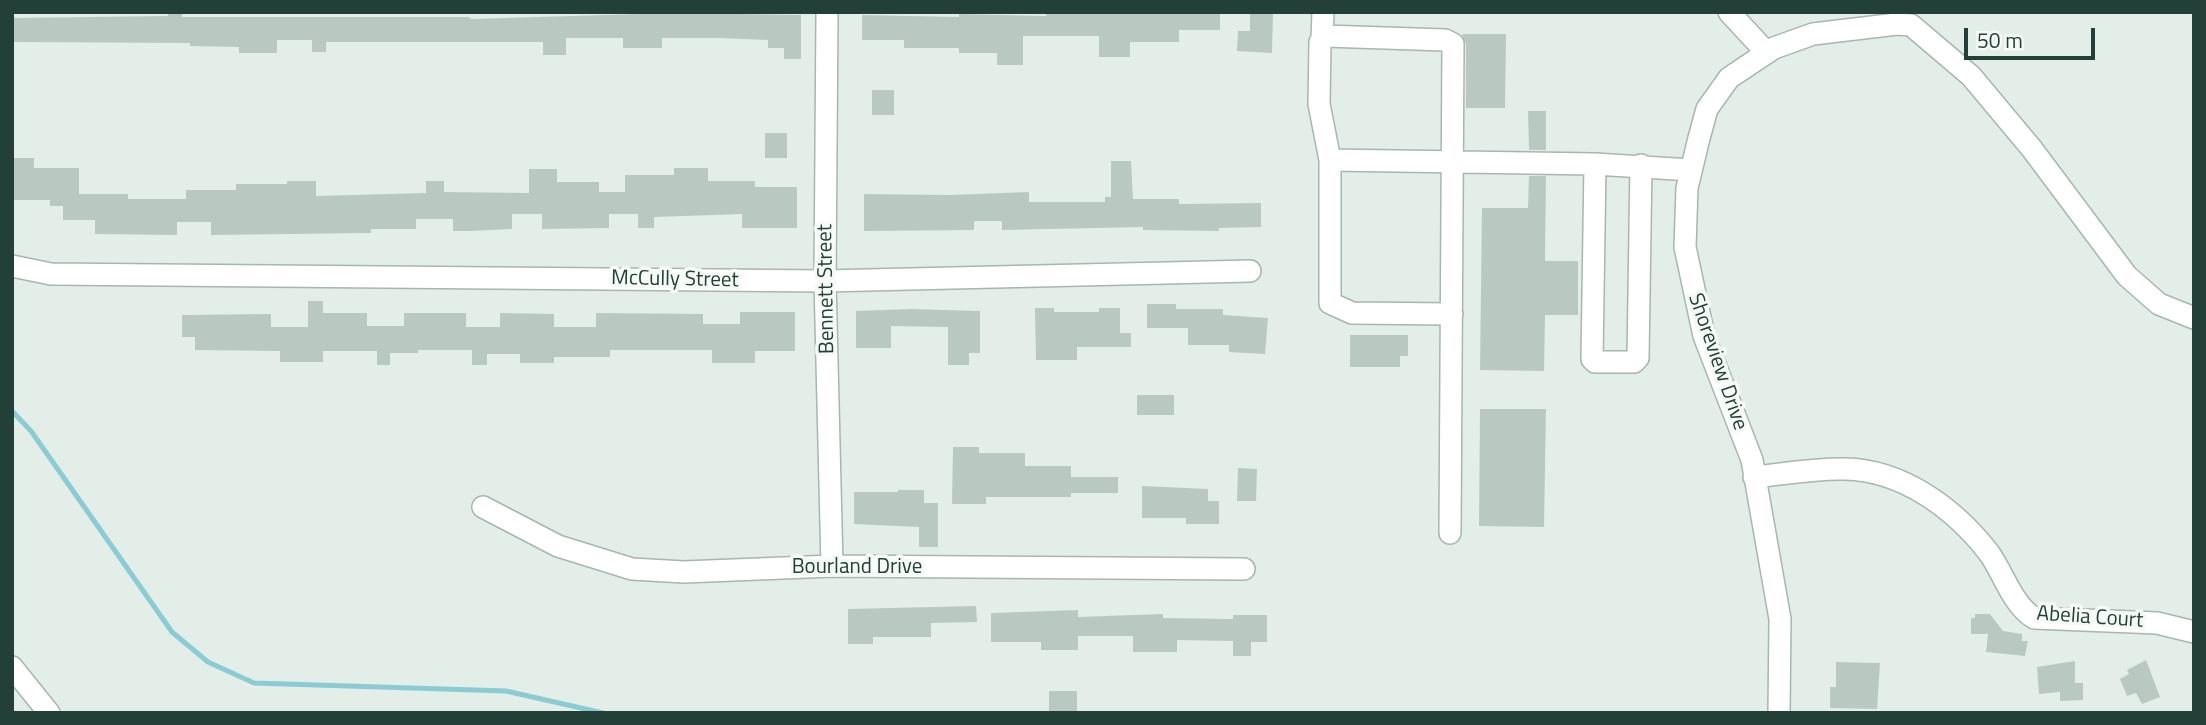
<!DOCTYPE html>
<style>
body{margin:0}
#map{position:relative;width:2206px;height:725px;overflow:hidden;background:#e4eee9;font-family:"Titillium Web",sans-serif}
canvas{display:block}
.frame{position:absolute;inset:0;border:14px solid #234038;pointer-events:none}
.scale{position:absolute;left:1964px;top:28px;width:131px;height:32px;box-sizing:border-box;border:4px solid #234038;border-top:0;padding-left:9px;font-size:21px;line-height:24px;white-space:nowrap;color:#234038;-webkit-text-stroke:5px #f5faf7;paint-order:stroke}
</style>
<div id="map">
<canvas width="2206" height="725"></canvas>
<div class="frame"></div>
<div class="scale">50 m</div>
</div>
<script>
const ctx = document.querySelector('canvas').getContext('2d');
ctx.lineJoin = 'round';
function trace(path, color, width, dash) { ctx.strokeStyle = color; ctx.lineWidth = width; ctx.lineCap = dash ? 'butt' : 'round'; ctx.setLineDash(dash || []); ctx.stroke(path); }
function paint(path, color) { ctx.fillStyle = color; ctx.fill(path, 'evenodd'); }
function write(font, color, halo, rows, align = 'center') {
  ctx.font = font + ' "Titillium Web",sans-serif'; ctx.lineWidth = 7; ctx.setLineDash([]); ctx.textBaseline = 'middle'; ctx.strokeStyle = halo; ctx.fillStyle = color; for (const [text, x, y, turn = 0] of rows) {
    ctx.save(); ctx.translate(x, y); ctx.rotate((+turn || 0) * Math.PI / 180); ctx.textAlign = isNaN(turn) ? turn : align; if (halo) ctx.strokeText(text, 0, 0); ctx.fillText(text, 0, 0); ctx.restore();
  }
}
const stream = new Path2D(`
 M12 411 31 431 172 632 208 662 254 683 506 691 603 713`);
const building = new Path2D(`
 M168 12H182V17H470V19L672 13 801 15V59H784V48H768V40L719 38H662V48H623V38H566V55H543V42H326V52H312V40H277V53H239V47L190 46V43L12 42V18L168 16Z
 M1220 12V30H1179V42H1130V57H1099V36H1023V65H997V53H959V48H904V40H862V15L959 17V14L1046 16V13Z
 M1250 12H1273L1272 53 1237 51 1238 31H1250Z
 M1462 34H1506L1505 108H1466V44Z
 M872 90H894V115H872Z
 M1528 111H1546V150H1529Z
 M765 133H787V158H765Z
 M12 158H34V168H79V194H128V199H186V190H236V184H287V181H316V196L426 193V181H444V192L529 193V169H557V182H599V192H625V175H674V168H708V181H755V187H797V228H742V214L654 217V228H638V214H609V228L542 229V214H512V229L469 231H453V219H416V229H371V233L211 235V222H177V235L95 234V220H63V206H50V200H12Z
 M1111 161H1131L1133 199H1179V204L1261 203V227L1219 228V231L1143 230V227L1002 230V221H974V230L864 231V194L950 195 1029 192V202H1105V197H1111Z
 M1529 176H1546L1545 261H1578V315H1545L1544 371 1480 370 1482 208H1528Z
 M308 301H323V313H367V326H404V313H466V327H500V313L554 314V327H596V313L703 314V324H740V312H795V351H755V363H712V350H610V357H554V363H520V354H487V365H472V350H418V353H390V365H377V351H323V362H280V351L195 350V337H182V315L271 314V327H308Z
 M1147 304H1176V309H1223V315L1268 318 1265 354 1229 352V345H1188V328H1147Z
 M1035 308H1054V312H1099V308H1120V333H1131V347H1077V360H1036Z
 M911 309 980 311V353H969V365H948V327L891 326V348H856V311Z
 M1350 335H1408V356H1400V367H1350Z
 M1137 395H1174V415H1137Z
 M1480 409H1546L1544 527 1479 526Z
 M953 447H979V453H1025V466H1071V477H1118V493H1071V497H986V504H952Z
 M1238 468 1257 469 1256 501H1237Z
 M1142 486 1208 489V501H1219V524H1186V518H1142Z
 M898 490H924V503H938V547H919V527L854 524V492H898Z
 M976 606 977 622 931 623V637H873V644H848V609Z
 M1078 610V617L1163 614V618L1233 619V615H1267V642H1251V656H1233V641L1177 640V652H1133V636H1078V650H1041V642H991V613Z
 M1975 614H1990L2003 631 2022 634V641H2028L2025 656 1986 652 1988 634H1971V618H1975Z
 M2146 660 2160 697 2142 704 2136 693 2127 696 2120 679 2129 674 2127 670Z
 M2075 661V683H2083V700L2060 701V692L2039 694 2037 667Z
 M1836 662 1880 663 1877 709 1830 708V687H1836Z
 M1049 691H1077V713H1049Z`);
const minor = new Path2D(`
 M827 12 825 281 832 566
 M1729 12 1766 52
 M1322 38 1323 12
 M1330 160 1595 164
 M1641 165 1638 358 1634 362H1595L1592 359 1595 164 1691 170
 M12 266 51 274 825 281 1250 271
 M1754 477C1784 474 1816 468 1845 469 1903 470 1955 509 1989 553 2004 574 2012 604 2034 618L2157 623 2194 632
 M483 507 558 546 632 569 684 572 832 566 1244 569
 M1450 533 1453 44 1445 40 1325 36 1320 42 1319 104 1330 160V303L1352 313 1452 314
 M12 667 49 713
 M1779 713 1780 619 1752 460 1704 336 1685 247 1687 188 1699 138 1707 109 1729 78 1774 48 1813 34 1897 24 1911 25 1971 76 2032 149 2127 276 2159 304 2194 318`);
const streetNames = [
 ["McCully Street",675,280,1],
 ["Bennett Street",827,289,-91],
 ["Shoreview Drive",1717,362,71],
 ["Bourland Drive",857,568],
 ["Abelia Court",2090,618,4]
];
trace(stream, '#8bcbd4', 5);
paint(building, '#b9c9c2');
trace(minor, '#a6b6b0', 24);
trace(minor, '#fff', 21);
write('21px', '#234038', '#f5faf7', streetNames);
</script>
